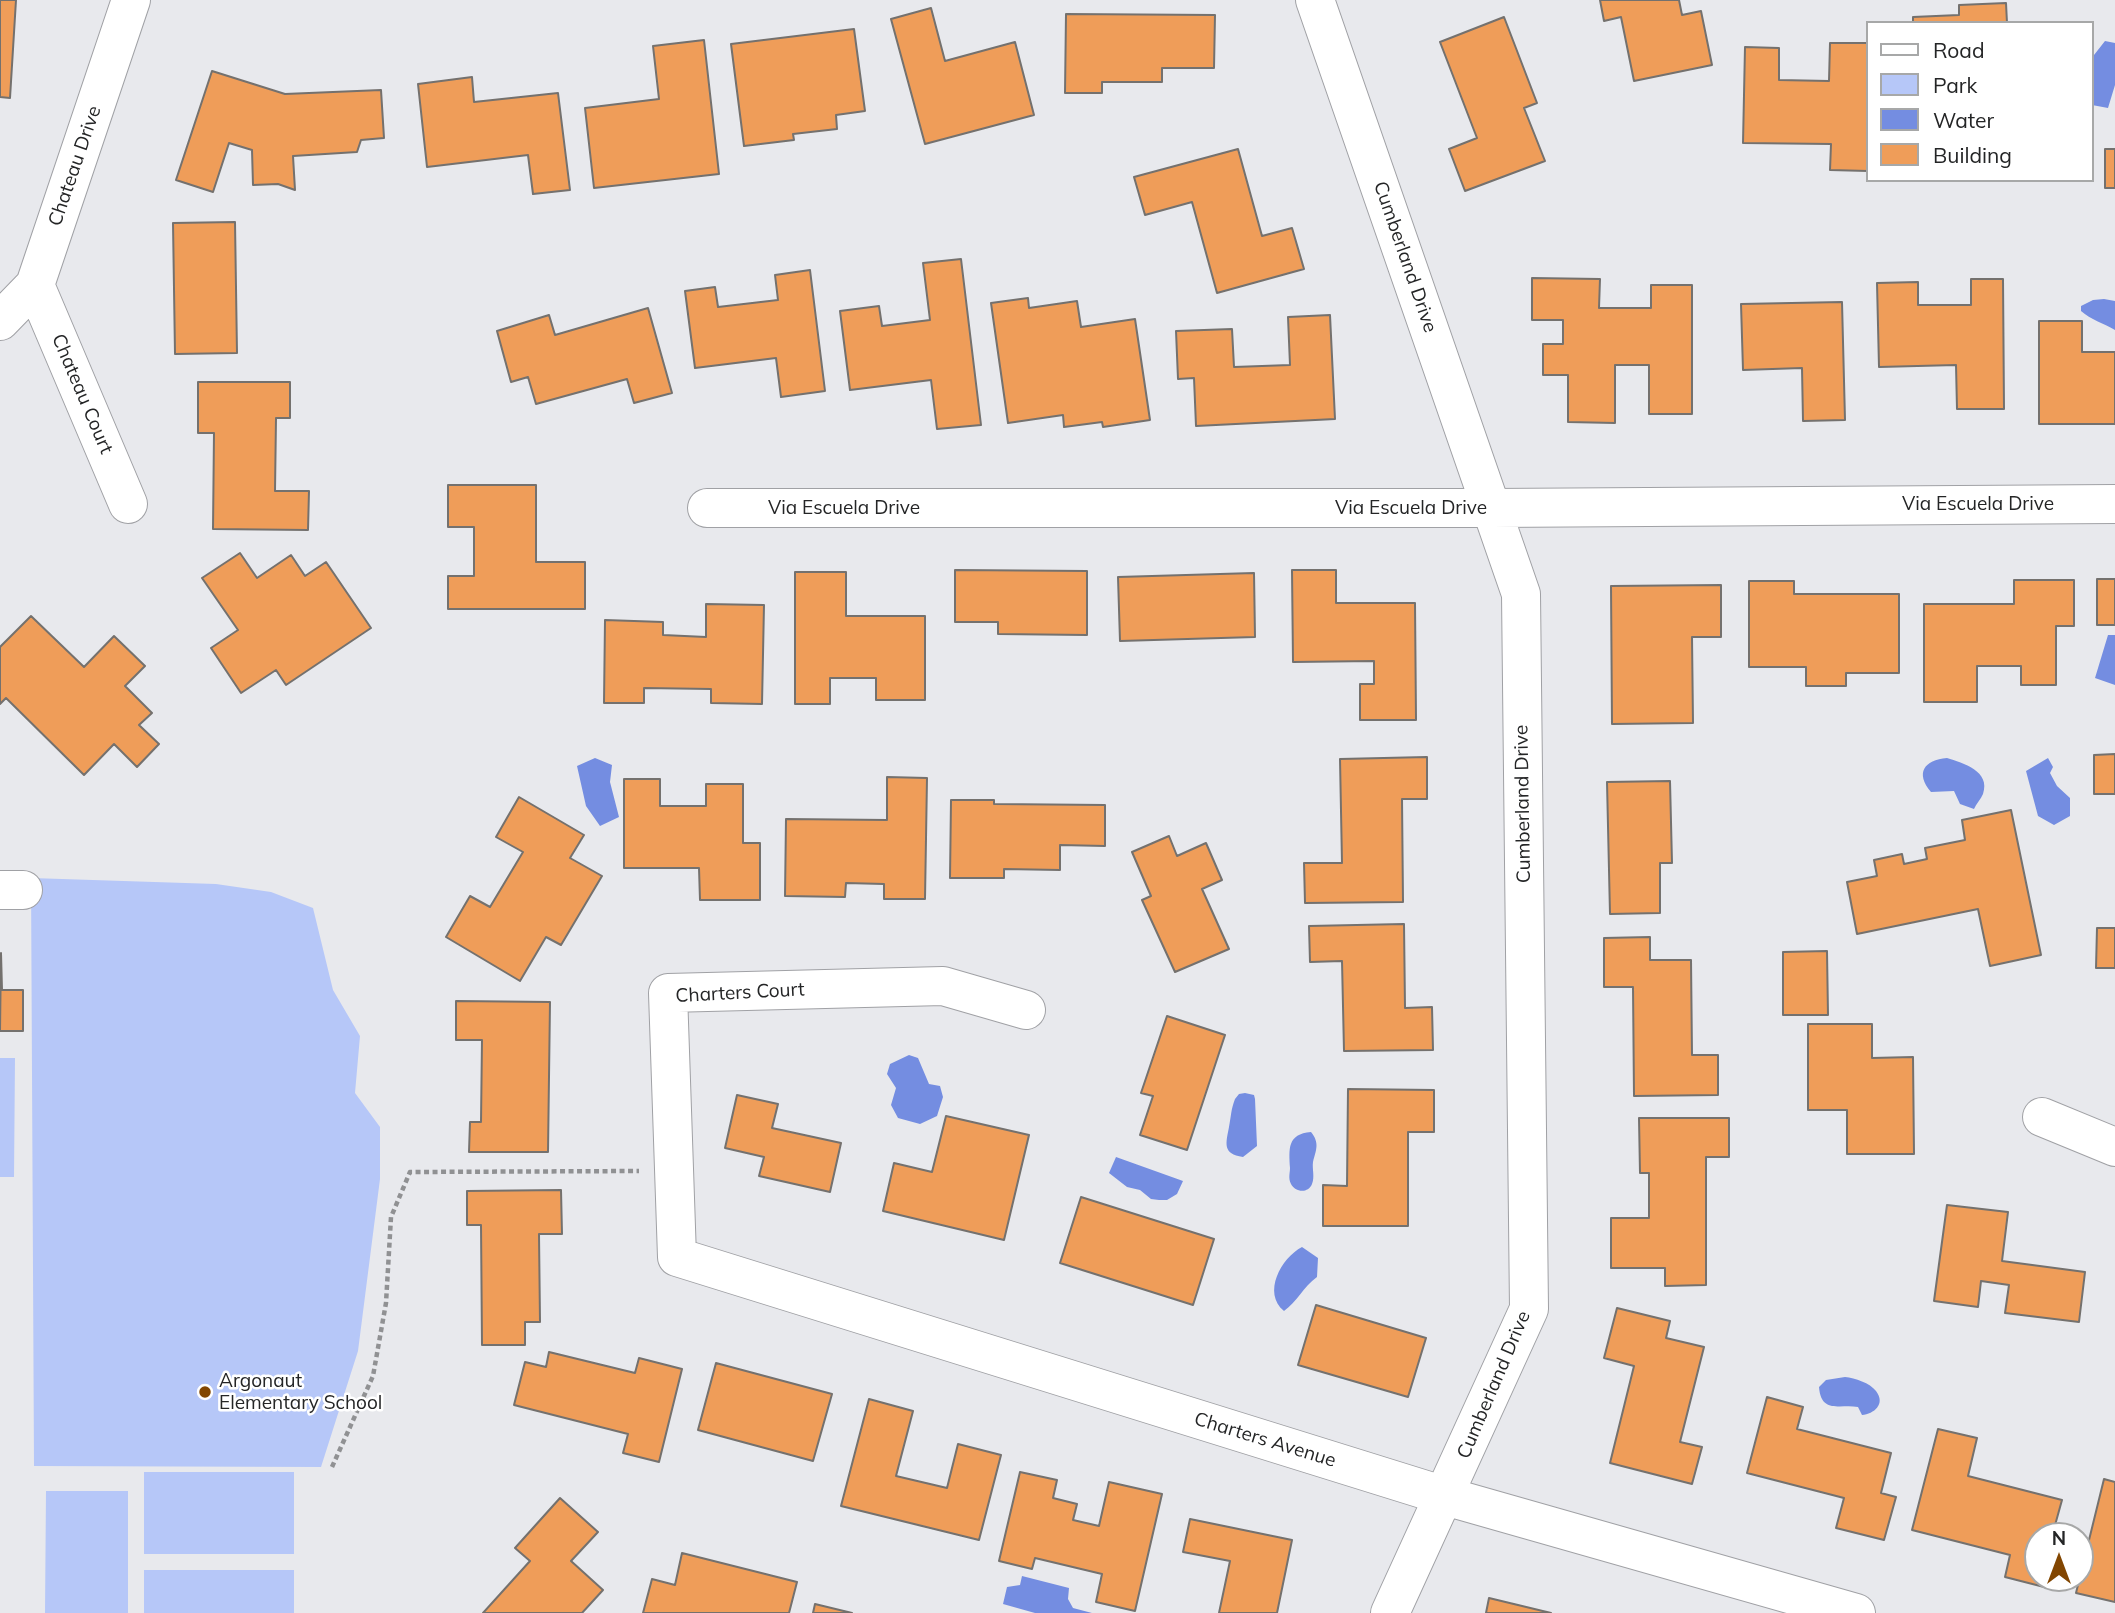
<!DOCTYPE html>
<style>
body{margin:0}
#map{position:relative;width:2115px;height:1613px;overflow:hidden;background:#e8e9ed;font-family:Mulish,sans-serif}
canvas{display:block}
.legend{position:absolute;left:1866px;top:21px;width:228px;height:161px;box-sizing:border-box;background:#fff;border:2px solid #a7a8a8;margin:0;padding:9px 12px;list-style:none;font-size:21px;color:#242526}
.legend li{display:flex;align-items:center;gap:14px;height:35px}
.legend b{width:35px;border:2px solid #a7a8a8}
.north{position:absolute;left:2024px;top:1522px;width:70px;height:70px;box-sizing:border-box;background:#fff;border:2px solid #a7a8a8;border-radius:50%;rotate:0deg;font-size:19px;font-weight:700;line-height:28px;text-align:center;color:#242526}
.north::after{content:'';display:block;margin:auto;width:24px;height:32px;background:#824601;clip-path:polygon(50% 0,100% 100%,50% 72%,0 100%)}
</style>
<div id="map">
<canvas width="2115" height="1613"></canvas>
<ul class="legend">
<li><b style="height:9px;background:#fff"></b>Road</li>
<li><b style="height:19px;background:#b6c7f8"></b>Park</li>
<li><b style="height:19px;background:#748de1"></b>Water</li>
<li><b style="height:19px;background:#ef9d59"></b>Building</li>
</ul>
<div class="north">N</div>
</div>
<script>
const ctx = document.querySelector('canvas').getContext('2d');
ctx.lineJoin = 'round';
function paint(path, color) { ctx.fillStyle = color; ctx.fill(path, 'evenodd'); }
function trace(path, color, width, dash) { ctx.strokeStyle = color; ctx.lineWidth = width; ctx.lineCap = dash ? 'butt' : 'round'; ctx.setLineDash(dash || []); ctx.stroke(path); }
function write(font, color, halo, rows, align = 'center') {
  ctx.font = font + ' Mulish,sans-serif'; ctx.lineWidth = 5; ctx.setLineDash([]); ctx.textBaseline = 'middle'; ctx.strokeStyle = halo; ctx.fillStyle = color; for (const [text, x, y, turn = 0] of rows) {
    ctx.save(); ctx.translate(x, y); ctx.rotate((+turn || 0) * Math.PI / 180); ctx.textAlign = isNaN(turn) ? turn : align; if (halo) ctx.strokeText(text, 0, 0); ctx.fillText(text, 0, 0); ctx.restore();
  }
}
const green = new Path2D(`
 M31 878 216 884 271 892 313 908 333 990 360 1036 355 1093 380 1127V1179L358 1351 321 1467 34 1466Z
 M0 1058H15L14 1177H0Z
 M144 1472H294V1554H144Z
 M46 1491H128V1613H45Z
 M144 1570H294V1613H144Z`);
const water = new Path2D(`
 M2105 41 2115 43V85L2108 108 2092 105V63L2094 55Z
 M2104 299 2115 301V330C2103 323 2091 320 2081 311V306L2093 300Z
 M2108 635H2115V685L2095 678Z
 M595 758 612 765 610 782 619 817 600 826 586 806 577 766Z
 M1947 758C1963 763 1991 771 1983 794 1981 799 1976 804 1974 809L1960 804 1954 791 1931 792C1915 773 1924 760 1947 758Z
 M2048 758 2053 767 2050 773 2057 786 2070 798V816L2054 825 2038 816 2026 771Z
 M909 1055 918 1058 929 1084 940 1086 943 1097 937 1116 920 1124 898 1118 891 1105 896 1088 887 1074 890 1064Z
 M1245 1093 1254 1095 1255 1099 1257 1146 1243 1157C1222 1154 1226 1143 1229 1127 1231 1117 1231 1109 1235 1099L1239 1094Z
 M1311 1132C1320 1143 1316 1150 1313 1162 1312 1169 1315 1177 1312 1184 1308 1194 1295 1192 1291 1184 1288 1178 1290 1173 1290 1168 1289 1149 1287 1134 1311 1132Z
 M1116 1157 1183 1181 1177 1194 1167 1200H1159L1151 1199 1140 1190 1127 1187 1109 1173Z
 M1302 1247 1318 1258 1317 1277C1303 1287 1297 1302 1284 1311 1262 1293 1281 1258 1302 1247Z
 M1845 1377C1855 1378 1870 1383 1876 1391 1886 1404 1874 1414 1862 1415L1858 1407C1840 1404 1821 1414 1819 1387L1826 1380Z
 M1022 1576 1069 1588 1068 1599 1073 1608 1092 1613H1035L1003 1604 1007 1587 1020 1585Z`);
const building = new Path2D(`
 M0 0H16L10 98 0 97Z
 M1600 0H1679L1682 15 1701 11 1712 65 1634 81 1621 17 1604 21Z
 M2006 3 2007 23H1913V17L1959 15V5Z
 M931 8 945 61 1015 42 1034 115 925 144 891 19Z
 M1066 14 1215 15 1214 68H1162V82H1102V93H1065Z
 M1504 17 1537 103 1524 108 1545 161 1465 191 1449 149 1477 138 1440 42Z
 M854 29 865 111 836 115 837 129 793 134 794 140 744 146 731 44Z
 M704 40 719 174 594 188 585 108 659 99 653 46Z
 M1830 43H1868V171L1830 170 1831 144 1743 143 1745 47 1779 48V80L1829 81Z
 M212 71 285 94 381 90 384 138 361 140 357 152 293 156 295 190 278 184 253 185 252 150 229 143 213 192 176 180Z
 M472 77 474 102 558 93 570 190 533 194 528 155 427 167 418 84Z
 M1238 149 1262 236 1292 228 1304 269 1217 293 1192 202 1145 215 1134 177Z
 M2105 149H2115V188H2105Z
 M235 222 237 353 175 354 173 223Z
 M961 259 981 425 937 429 931 380 850 390 840 311 879 306 882 326 930 320 923 263Z
 M810 270 825 391 781 397 776 358 695 368 685 291 715 287 718 307 778 300 775 275Z
 M1532 278 1600 279 1599 308H1651V285H1692V414H1649V365H1615V423L1568 422V375H1543V344H1563V320H1532Z
 M1971 279H2003L2004 409H1957L1956 365 1879 367 1877 283 1918 282V305H1971Z
 M1028 298 1029 308 1077 301 1081 327 1135 319 1150 420 1103 427 1102 422 1064 427 1063 415 1008 423 991 303Z
 M1842 302 1845 420 1803 421 1802 368 1743 370 1741 304Z
 M648 308 672 393 634 403 627 379 536 404 528 377 511 382 497 331 549 315 555 335Z
 M1330 315 1335 419 1196 426 1194 378 1178 379 1176 331 1232 329 1234 367 1290 365 1288 317Z
 M2039 321H2082V352H2115V424H2039Z
 M198 382H290V418H276L275 491H309L308 530 213 529 214 433H198Z
 M448 485H536V562H585V609H448V576H474V527H448Z
 M240 553 257 578 291 555 305 576 326 562 371 628 286 685 276 670 241 693 211 648 238 630 202 578Z
 M955 570 1087 571V635L998 634V622H955Z
 M1292 570H1336V603H1415L1416 720H1360V684H1374V661L1293 662Z
 M795 572H846V616H925V700H876V678H830V704H795Z
 M1254 573 1255 637 1120 641 1118 577Z
 M2097 579H2115V625H2097Z
 M2014 580H2074V626H2056V685H2021V666H1977V702H1924V604H2014Z
 M1749 581H1794V594H1899V673H1846V686H1806V667H1749Z
 M1721 585V637H1692L1693 723 1612 724 1611 586Z
 M706 604 764 605 762 704 711 703V689L644 688V703H604L605 620 663 622V635L706 637Z
 M31 616 84 667 114 636 145 666 125 686 152 713 139 725 159 744 137 767 114 744 84 775 6 698 0 704V647Z
 M2115 754V794H2094V755Z
 M1427 757V799H1402L1403 902 1305 903 1304 863H1342L1340 759Z
 M887 777 927 778 925 899H884V884L846 883 845 897 785 896 786 819 887 820Z
 M624 779H660V806H706V784H743V843H760V900H700L699 868H624Z
 M1670 781 1672 863H1660V913L1610 914 1607 782Z
 M519 797 584 835 570 858 602 876 561 945 546 937 520 981 446 937 470 896 490 907 523 852 496 837Z
 M951 800H994V804L1105 805V846L1060 845V870L1004 869V878H950Z
 M2011 810 2041 955 1990 966 1978 909 1857 934 1847 882 1877 876 1874 860 1902 854 1904 864 1927 859 1925 848 1965 840 1962 820Z
 M1169 836 1177 856 1206 843 1222 880 1202 889 1229 949 1175 972 1142 900 1151 896 1132 852Z
 M1404 924 1405 1008 1432 1007 1433 1050 1344 1051 1342 961 1310 962 1309 926Z
 M2097 928H2115V968H2096Z
 M1650 937V960H1691L1692 1055H1718V1095L1634 1096 1633 987H1604V938Z
 M1827 951 1828 1015H1783V952Z
 M1 953 2 990H23V1031H0Z
 M456 1001 550 1002 548 1152H469L470 1122H481L482 1040H456Z
 M1167 1016 1225 1035 1187 1150 1140 1135 1153 1096 1141 1093Z
 M1808 1024H1872V1058L1913 1057 1914 1154H1847V1110H1808Z
 M1348 1089 1434 1090V1132H1408V1226H1323V1185L1347 1186Z
 M737 1095 778 1104 772 1128 841 1143 830 1192 759 1176 764 1157 725 1148Z
 M946 1116 1029 1135 1004 1240 883 1211 894 1163 932 1172Z
 M1639 1118H1729V1157H1706V1285L1665 1286V1268H1611V1218H1649V1173H1640Z
 M561 1190 562 1234H539L540 1322H525V1345H482L481 1225H467V1191Z
 M1081 1197 1214 1239 1193 1305 1060 1263Z
 M1947 1205 2008 1212 2002 1261 2085 1272 2079 1322 2005 1313 2009 1285 1981 1281 1978 1307 1934 1301Z
 M1316 1305 1426 1338 1408 1397 1298 1365Z
 M1617 1308 1670 1321 1666 1338 1704 1347 1680 1442 1702 1447 1692 1484 1610 1463 1634 1366 1604 1358Z
 M549 1352 635 1373 639 1358 682 1369 659 1462 623 1453 628 1434 514 1405 525 1362 546 1367Z
 M716 1363 832 1394 813 1461 698 1430Z
 M1767 1397 1803 1407 1797 1429 1891 1453 1881 1493 1896 1497 1884 1540 1836 1528 1844 1498 1747 1473Z
 M869 1399 913 1411 896 1476 947 1488 958 1444 1001 1455 979 1540 841 1506Z
 M1938 1429 1977 1438 1968 1476 2062 1500 2052 1536H2038V1578H2051L2048 1588 2005 1577 2010 1555 1912 1530Z
 M1020 1472 1057 1480 1053 1498 1077 1504 1073 1520 1099 1526 1109 1482 1162 1494 1135 1611 1096 1602 1102 1574 1035 1558 1032 1569 999 1561Z
 M2104 1479 2115 1482V1602L2076 1593Z
 M560 1498 598 1532 571 1561 603 1590 582 1613H483L530 1561 515 1548Z
 M1190 1519 1292 1540 1277 1613H1219L1230 1561 1183 1552Z
 M682 1553 797 1582 789 1613H643L652 1579 675 1585Z
 M1489 1598 1551 1613H1486Z
 M815 1604 852 1613H813Z`);
const path = new Path2D(`
 M332 1467 373 1376 386 1303 391 1217 410 1172 639 1171`);
const minor = new Path2D(`
 M1315 0 1521 594 1529 1309 1390 1613
 M35 285 128 504
 M0 321 35 285 131 0
 M707 508H1492L2115 504
 M0 890H23
 M1026 1010 943 986 668 993 677 1257 1445 1496 1856 1613
 M2042 1117 2115 1147`);
const markers = [
 [205,1392,7,"#824601"]
];
const streetNames = [
 ["Chateau Drive",75,166,-71],
 ["Cumberland Drive",1405,257,71],
 ["Chateau Court",82,394,67],
 ["Via Escuela Drive",1978,504],
 ["Via Escuela Drive",844,508],
 ["Via Escuela Drive",1411,508],
 ["Cumberland Drive",1523,804,-91],
 ["Charters Court",740,993,-3],
 ["Cumberland Drive",1494,1385,-67],
 ["Charters Avenue",1265,1440,17]
];
const poiNames = [
 ["Argonaut",219,1381],
 ["Elementary School",219,1403]
];
paint(green, '#b6c7f8');
paint(water, '#748de1');
paint(building, '#ef9d59');
trace(building, '#74716e', 2);
trace(minor, '#a0a1a5', 40);
trace(path, '#909193', 4.5, [5, 3.5]);
trace(minor, '#fff', 38);
for (const [x, y, r, color] of markers) { const dot = new Path2D(); dot.arc(x, y, r, 0, 2 * Math.PI); ctx.fillStyle = color; ctx.fill(dot); trace(dot, '#fff', 2.5); }
write('19px', '#242526', '#fff', streetNames);
write('19px', '#242526', '#fff', poiNames, 'left');
</script>
